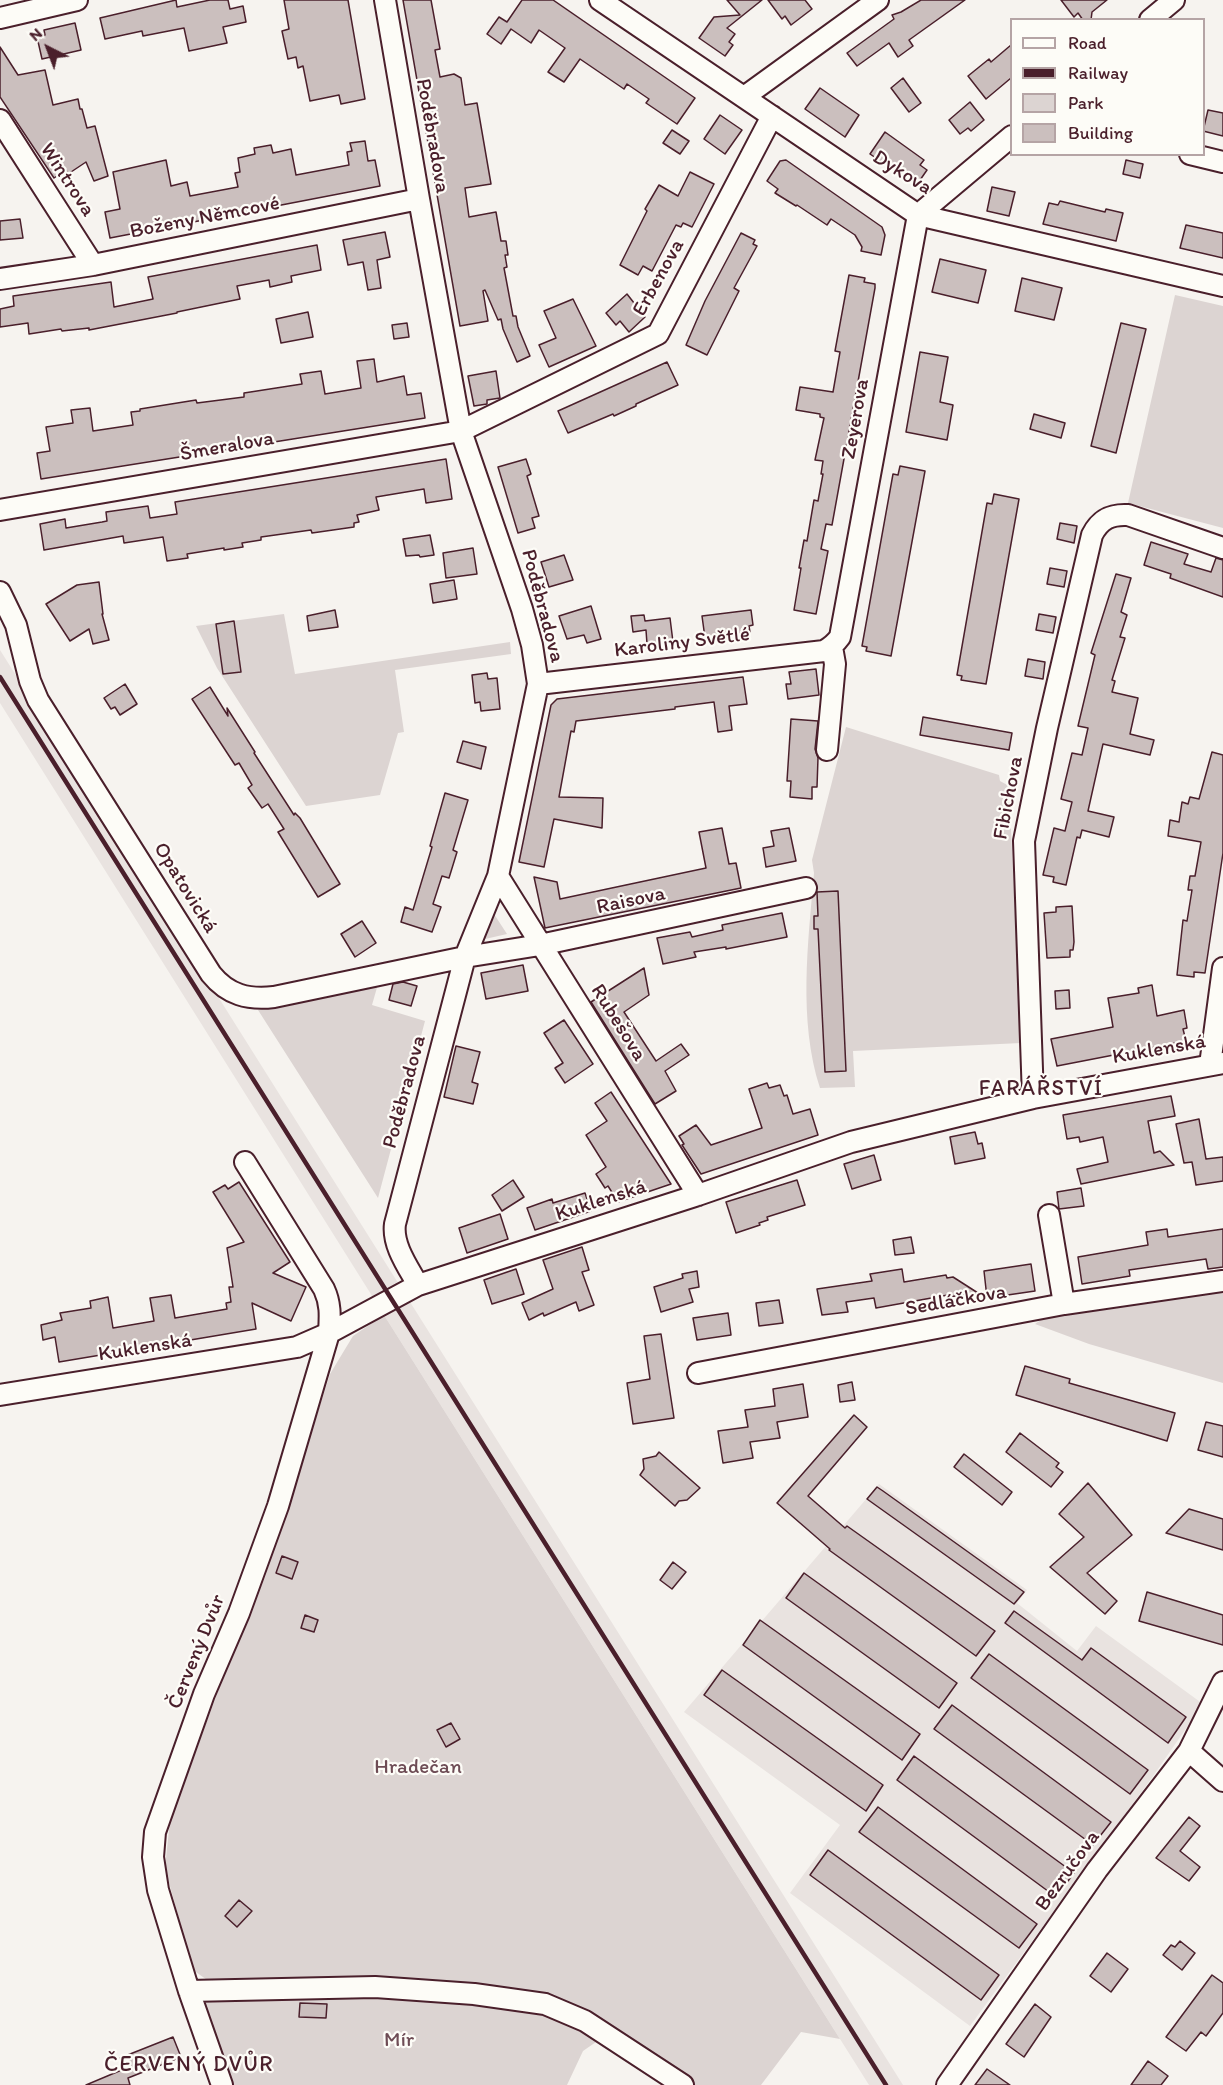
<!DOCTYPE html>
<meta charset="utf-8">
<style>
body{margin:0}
#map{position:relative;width:1223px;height:2085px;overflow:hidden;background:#f6f3ef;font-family:Itim,sans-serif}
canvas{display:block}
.legend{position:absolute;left:1010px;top:18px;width:195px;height:138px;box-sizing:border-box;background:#fdfcf7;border:2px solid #b5a4a5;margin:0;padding:8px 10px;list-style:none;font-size:18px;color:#4a1f2b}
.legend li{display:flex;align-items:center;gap:12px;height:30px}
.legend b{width:30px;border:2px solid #b5a4a5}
.north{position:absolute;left:18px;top:18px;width:60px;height:60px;-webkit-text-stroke:4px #fdfcf7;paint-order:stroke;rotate:318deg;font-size:16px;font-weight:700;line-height:24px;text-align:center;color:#4a1f2b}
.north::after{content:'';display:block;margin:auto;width:21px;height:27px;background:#4a1f2b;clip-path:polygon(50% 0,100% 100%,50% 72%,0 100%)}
</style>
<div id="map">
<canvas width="1223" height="2085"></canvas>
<ul class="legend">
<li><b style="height:8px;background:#fdfcf7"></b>Road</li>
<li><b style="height:8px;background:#4a1f2b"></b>Railway</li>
<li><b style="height:16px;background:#dcd4d2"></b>Park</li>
<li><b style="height:16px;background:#cbbfbe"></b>Building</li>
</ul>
<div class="north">N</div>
</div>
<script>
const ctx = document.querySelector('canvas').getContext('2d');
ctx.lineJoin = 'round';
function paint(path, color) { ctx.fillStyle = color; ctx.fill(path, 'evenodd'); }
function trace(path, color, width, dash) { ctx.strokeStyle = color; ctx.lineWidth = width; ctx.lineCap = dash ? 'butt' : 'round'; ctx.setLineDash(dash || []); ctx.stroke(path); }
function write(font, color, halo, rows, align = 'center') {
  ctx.font = font + ' Itim,sans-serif'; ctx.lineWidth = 4.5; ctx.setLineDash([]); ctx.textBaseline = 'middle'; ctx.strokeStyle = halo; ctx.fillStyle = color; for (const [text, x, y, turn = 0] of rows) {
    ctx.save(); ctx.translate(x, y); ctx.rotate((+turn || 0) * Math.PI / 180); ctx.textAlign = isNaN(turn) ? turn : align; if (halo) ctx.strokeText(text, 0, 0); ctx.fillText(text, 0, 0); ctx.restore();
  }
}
const built = new Path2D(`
 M0 650 422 1321 903 2085H869L384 1315 0 703Z
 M879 1484 1027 1590 1017 1603 1077 1651 1096 1626 1203 1704 1151 1779 970 2026 790 1893 840 1825 684 1712Z`);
const green = new Path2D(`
 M1175 295 1223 306V528L1128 503Z
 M284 614 295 674 510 642 511 654 395 670 404 732 398 733 380 795 306 806 217 668 196 626Z
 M846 727 999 775 1000 781 1009 786 1021 1043 853 1051 855 1087 820 1088C798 1020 808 944 814 873L812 860Z
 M494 914 507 934 485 939Z
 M378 984 372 1005 425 1021 378 1198 258 1010Z
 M1223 1292V1383L1089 1344 1035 1324 1042 1319Z
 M384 1315 840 2039 801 2032 761 2085H688L554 2002 210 1982 193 1970 165 1868 170 1820 230 1659 265 1577 330 1374 353 1336Z
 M420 1997 553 2014 598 2033 596 2042 583 2051 567 2085H229L200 1998Z`);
const building = new Path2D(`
 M176 0 177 7 210 0H228L230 9 243 6 246 22 223 27 227 43 189 51 184 28 143 36 142 31 105 39 100 18Z
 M284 0H348L365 99 341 104 339 95 310 101 303 66 298 68 296 57 288 59 282 31 289 29Z
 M403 0H431L440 49 435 50 440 77 454 74 461 78 465 105 477 103 491 184 465 188 469 217 496 212 501 241H506L508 255H505L507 267 504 268 513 316H516L518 327 530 356 517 362 503 329 501 319 498 320 485 290 483 291 488 321 460 326Z
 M522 0H553L695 98 677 124 646 103 649 99 627 84 624 89 580 59 564 82 548 72 565 48 539 30 531 43 511 29 501 44 487 34 499 17 507 22Z
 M727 0H762L727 28 735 34 729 42 733 45 725 56 699 38 714 17 740 15Z
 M768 0H805L812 9 791 25 785 16 782 19Z
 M921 0H965L909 40 913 46 898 57 889 43 857 66 847 53 894 19 892 15 901 12Z
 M1061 0H1107L1092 12 1091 20H1083L1078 13 1074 17Z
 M75 23 81 50 42 59 37 37 45 35 44 30Z
 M1011 45V78L986 99 968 76 989 59 991 62Z
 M0 47 18 75 45 70 53 105 78 99 80 109H82L87 128 95 126 108 176 94 181 86 162 68 174 66 170 54 178 0 97Z
 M903 78 921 103 909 112 891 88Z
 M820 88 859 115 845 137 805 109Z
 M970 102 984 120 971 131 968 128 960 134 949 120Z
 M1208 110 1223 113V136L1203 131Z
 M720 115 742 130 725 154 704 139Z
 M672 130 689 141 680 154 663 143Z
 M885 132 924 160 920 165 927 170 918 183 911 179 910 181 870 154Z
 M365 141 368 161 375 160 380 186 110 238 105 212 120 209 113 172 166 160 171 186 187 182 190 196 238 187 235 173 240 172 238 158 255 154 254 148 271 145 273 153 291 149 296 175 349 165 347 152 352 151 350 143Z
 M786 160 882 227 885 235 881 255 861 251 862 247 855 235 831 219 827 225 797 205 796 206 775 193 778 189 767 181 780 161Z
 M1126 160 1143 164 1140 178 1123 174Z
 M690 172 714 184 692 227 683 223 681 227 676 225 652 271 643 266 638 275 620 265 647 211 645 209 659 185 678 196Z
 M992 187 1015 192 1009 216 987 211Z
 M1060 201 1105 212 1106 209 1123 213 1116 241 1043 224 1049 203 1058 205Z
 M20 219 23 238 0 240V221Z
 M1186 225 1223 233V258L1180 248Z
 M385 232 390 257 377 260 381 288 368 290 363 262 348 265 343 240Z
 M741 233 755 240 753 244 757 246 734 288 739 291 707 355 686 345 705 301Z
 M317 245 321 270 291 276 292 282 270 287 269 280 237 286 240 299 177 312V313L89 330V328L62 331 61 329 29 334 28 323 0 327V309L14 306 13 296 111 282 114 307 153 299 148 277Z
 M940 259 986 270 978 303 932 292Z
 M849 275 865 278 864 282 875 284V288L832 525 826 524 821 549 828 551 816 614 794 610 801 568H799L804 540 807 541 814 500 818 501 823 474H821L823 461 815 460 824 418 820 417V414L796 410 800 387 833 392 840 352 835 351Z
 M1022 278 1062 288 1054 320 1015 311Z
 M627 294 645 317 629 332 620 321 616 325 606 313Z
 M573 299 596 346 549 367 539 345 556 338 544 311Z
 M308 312 313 337 281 343 276 319Z
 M407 323 409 337 394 339 392 325Z
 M1121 323 1146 329 1116 453 1091 446Z
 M920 352 948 357 940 402 953 405 947 440 906 432Z
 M374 359 377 382 404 376 407 395 421 393 425 418 41 479 37 453 50 451 46 427 73 423 71 410 90 408 93 431 133 425 131 412 140 411V409L196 400 197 403 244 397V393L302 384 300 374 321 371 325 394 361 388 357 361Z
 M667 362 678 385 636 404V406L614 416 613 414 568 433 558 411Z
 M496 371 500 398 487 400V404L474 406 468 376Z
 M1034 414 1065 423 1061 438 1030 429Z
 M446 459 452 499 426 503 424 489 376 497 379 510 357 515 359 522 354 523V527L312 533 311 530 261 537V540L242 543 243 547 224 550V548L187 554 188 558 167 561 163 537 124 543 123 536 44 550 40 524 65 519 66 528 102 522 107 521 106 512 148 506 150 518 177 514 175 502Z
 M526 459 531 474 527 476 539 516 532 518 535 528 518 533 498 467Z
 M900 466 925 471 891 656 866 651 867 647 862 646 893 474 898 475Z
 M994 494 1019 499 986 684 961 680 962 676 957 675 987 503 992 504Z
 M1060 523 1077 526 1074 543 1057 539Z
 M430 535 434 555 420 557 419 555 406 556 403 539Z
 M1151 542 1188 554 1184 564 1211 572 1216 558 1223 560V597L1170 578 1171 574 1144 565Z
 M473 548 477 574 446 578 443 553Z
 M564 555 573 580 549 587 541 562Z
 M1050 568 1067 571 1064 587 1047 584Z
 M1116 574 1131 578 1121 612 1127 615 1120 637 1125 638 1112 680 1115 681 1112 692 1138 698 1130 734 1154 740 1150 755 1103 744 1088 811 1114 817 1109 837 1082 830 1080 838 1077 837 1066 885 1053 882 1054 877 1043 875 1054 828 1065 831 1072 802 1061 799 1072 753 1082 755 1088 728 1078 726 1095 655 1091 653Z
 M454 580 457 599 433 603 430 584Z
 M99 582 103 614H102L109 640 93 644 89 629 70 641 46 604 77 585Z
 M591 606 601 639 587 643 584 635 567 639 559 616Z
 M335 610 338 627 309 631 307 616Z
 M751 610 753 625 749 626 750 632 705 638 702 616Z
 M1039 614 1056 617 1053 633 1036 630Z
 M644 615 645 621 670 618 673 642 647 644 646 630 633 632 631 616Z
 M234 621 241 672 223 674 216 624Z
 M1028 659 1045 662 1043 679 1025 676Z
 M816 669 819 695 788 699 786 684H791L789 672Z
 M487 673 488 679 497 678 500 709 481 711 480 702 475 703 472 675Z
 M743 677 747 704 729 706 732 730 718 732 714 702 675 707V709L576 721 574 732 571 731 559 797 603 798 602 828 554 819 544 867 519 862 551 705 557 699Z
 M125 684 137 704 120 715 115 707 111 709 104 698Z
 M210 687 228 716 227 708 255 752 254 753 294 815 295 813 300 818 340 884 318 897 278 832 284 829 268 804 262 808 248 788 252 785 239 763 235 765 192 699Z
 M923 717 1012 733 1009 750 920 735Z
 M791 719 818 721 815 749 818 758 817 787H812V799L790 797 791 781H787Z
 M463 741 486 747 481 769 457 762Z
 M1212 752 1223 755V853L1205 973 1194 972V977L1177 975 1183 920 1187 921 1192 890H1188L1190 876H1195L1201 842 1168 836 1170 820 1179 822 1182 802 1188 804 1190 797 1199 799Z
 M445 793 468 800 453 850 457 852 449 878 442 876 433 904 441 907 432 932 401 922 405 907 413 910 432 847 430 846Z
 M722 828 729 864 736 863 741 888 545 928 534 877 557 882 560 899 706 868 699 832Z
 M789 828 796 861 766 867 763 848 774 846 771 831Z
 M838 891 846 1071 825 1072 818 929H814V916H818L817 892Z
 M1072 906 1074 942 1073 950H1070V957L1047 958 1044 913 1056 912V907Z
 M782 913 787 937 726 949V947L694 952 696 957 663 964 657 938 690 932 692 937 723 930 722 925Z
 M362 921 376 943 355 957 341 934Z
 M523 965 528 991 486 999 481 973Z
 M644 968 649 995 624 1012 656 1061 681 1044 689 1055 665 1071 676 1091 655 1104 591 1002Z
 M403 982 417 986 411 1006 389 1000 393 984Z
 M1152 985 1157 1016 1184 1010 1187 1028 1183 1029 1186 1041 1057 1066 1051 1039 1113 1027 1108 998 1139 993 1138 988Z
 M1069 990 1070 1008 1056 1009 1055 991Z
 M564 1020 593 1064 565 1083 555 1068 563 1063 544 1033Z
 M456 1046 480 1052 472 1082 478 1084 473 1104 444 1097Z
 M767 1083 769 1088 780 1085 784 1096 787 1095 793 1114 810 1109 818 1135 701 1174 682 1145 684 1144 679 1136 696 1125 711 1145 762 1128 749 1089Z
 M611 1092 671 1184 618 1202 608 1186 605 1188 596 1174 606 1167 586 1135 607 1121 595 1103Z
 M1171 1096 1175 1116 1148 1121 1154 1153 1160 1151 1174 1165 1081 1184 1077 1169 1108 1162 1103 1137 1080 1142 1079 1137 1067 1139 1063 1115Z
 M1199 1119 1206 1159 1223 1157V1181L1196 1185 1192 1162 1184 1163 1176 1124Z
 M975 1132 978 1144 982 1143 985 1158 955 1164 950 1137Z
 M874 1155 881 1180 852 1189 844 1164Z
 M513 1180 524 1197 502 1211 492 1195Z
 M797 1180 805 1205 767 1217 768 1220 759 1223 760 1225 736 1233 726 1202Z
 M239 1182 290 1262 273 1273 306 1287 291 1321 252 1303 256 1329 59 1362 55 1337 43 1340 41 1325 62 1320 60 1313 91 1308 90 1301 108 1297 113 1328 154 1321 150 1298 171 1295 175 1318 227 1309 226 1303 231 1302 229 1287H233L227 1248 244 1242 213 1192 225 1185 228 1189Z
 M1081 1188 1084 1206 1059 1209 1057 1192Z
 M585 1193 591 1211 535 1230 527 1208 552 1199 553 1203Z
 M500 1214 508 1239 467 1253 459 1228Z
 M1167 1229 1168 1237 1223 1229V1267L1208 1269 1206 1259 1129 1270 1130 1276 1082 1284 1078 1257 1148 1245 1146 1232Z
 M911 1237 914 1253 895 1255 893 1240Z
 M582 1247 589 1270 582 1272 594 1305 579 1311 576 1302 544 1316 543 1313 529 1320 522 1303 553 1289 543 1260Z
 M1031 1264 1035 1291 987 1298 984 1271Z
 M516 1269 524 1294 492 1304 484 1280Z
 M902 1269 904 1282 946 1275 947 1278 953 1277 978 1293 948 1297V1295L876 1308 874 1298 846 1302 848 1312 822 1315 817 1289 872 1281 870 1274Z
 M697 1271 699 1287 689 1289 693 1302 661 1312 654 1287 683 1278 682 1274Z
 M779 1300 783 1323 759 1326 756 1303Z
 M728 1313 731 1335 697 1340 693 1318Z
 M661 1334 674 1418 633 1424 627 1383 650 1379 644 1336Z
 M1025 1366 1070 1379 1069 1383 1175 1413 1167 1441 1016 1395Z
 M852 1382 855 1400 840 1402 838 1385Z
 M803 1384 808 1417 777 1422 780 1438 750 1442 753 1458 723 1463 718 1431 748 1427 745 1410 775 1406 773 1389Z
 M854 1415 867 1427 808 1496 845 1528 847 1526 995 1631 976 1656 829 1550 830 1549 777 1503Z
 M1206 1422 1223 1426V1457L1198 1450Z
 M1020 1433 1059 1463 1056 1467 1063 1472 1051 1487 1006 1452Z
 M659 1452 700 1488 687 1500 679 1501 675 1506 640 1475 644 1469 643 1459 656 1456Z
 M964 1454 1012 1492 1002 1505 954 1467Z
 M1088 1483 1132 1535 1087 1573 1117 1601 1105 1614 1050 1567 1084 1537 1059 1514Z
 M877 1487 883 1491 1024 1592 1014 1604 867 1499Z
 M1189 1509 1223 1519V1550L1166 1533Z
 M282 1556 298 1562 292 1579 276 1573Z
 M673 1562 686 1572 672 1589 660 1580Z
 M804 1573 957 1683 939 1708 786 1598Z
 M1147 1592 1223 1615V1645L1139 1621Z
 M1014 1611 1082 1660 1091 1648 1186 1717 1168 1743 1005 1623Z
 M305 1615 318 1620 314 1632 301 1628Z
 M760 1620 920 1734 902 1760 743 1645Z
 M989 1654 1148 1770 1130 1794 971 1678Z
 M722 1670 883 1785 866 1811 704 1695Z
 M952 1705 1111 1822 1093 1845 934 1729Z
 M451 1723 460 1739 446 1747 437 1730Z
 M914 1756 1074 1873 1056 1897 897 1780Z
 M878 1807 1037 1924 1019 1948 859 1832Z
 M1189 1817 1200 1826 1180 1851 1200 1867 1189 1881 1156 1858Z
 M828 1850 999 1975 981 2000 810 1875Z
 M239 1900 252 1911 237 1927 225 1916Z
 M1180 1941 1195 1953 1182 1970 1163 1955 1171 1945 1175 1947Z
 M1107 1953 1128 1969 1111 1992 1090 1976Z
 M1212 1975 1223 1983V2013L1206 2036 1201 2032 1186 2051 1166 2037Z
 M300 2003 327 2004 326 2018 299 2017Z
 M1035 2004 1051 2017 1024 2057 1006 2044Z
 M173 2037 181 2057 128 2078 130 2085H86L124 2069 120 2058Z
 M1148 2061 1168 2076 1161 2085H1131Z
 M987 2069 1010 2085H975Z`);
const street = new Path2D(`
 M385 0 419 199 461 431 522 609 532 645 538 684 498 876 465 957 395 1224C392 1245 408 1267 418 1285
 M600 0 918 215 1223 286
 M0 18 77 0
 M1150 20 1174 0
 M744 97 878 0
 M0 120 93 265
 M1190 154 1223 162
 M0 279 93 265 419 199
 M0 510 461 431 658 334 772 116
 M0 592 16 625 30 681 38 700 211 974C228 995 248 1000 274 997L465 957 540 945 806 888
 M538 684 824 651C831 647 835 644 840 637L918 215 1012 136
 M827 750 835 664 832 647
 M498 876 698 1195
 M1210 1065 1223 968
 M1033 1098 1024 841 1047 728 1092 535C1100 519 1111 514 1128 515L1223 548
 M1049 1215 1064 1304
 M698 1373 1064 1304 1223 1281
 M0 1395 297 1347 329 1333 418 1285 698 1195 851 1142 1033 1098 1223 1063
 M1189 1751 1223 1781
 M189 1991 375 1987 474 1994 545 2004 585 2021 683 2085
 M222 2085 189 1991 158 1890 153 1857 155 1832 204 1694 239 1613 278 1506 329 1333C330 1316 331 1304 324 1289L245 1162
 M947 2085 1097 1870 1189 1751 1223 1682`);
const rail = new Path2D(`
 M0 677 886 2085`);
const streetNames = [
 ["Poděbradova",432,136,80],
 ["Dykova",902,173,32],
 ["Wintrova",67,180,57],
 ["Boženy Němcové",205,218,-11],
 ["Erbenova",659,278,-61],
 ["Zeyerova",856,419,-80],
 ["Šmeralova",227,447,-10],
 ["Poděbradova",542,606,75],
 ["Karoliny Světlé",682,643,-7],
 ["Fibichova",1009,798,-79],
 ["Opatovická",185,888,58],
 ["Raisova",631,901,-12],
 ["Rubešova",618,1023,58],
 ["Kuklenská",1159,1050,-10],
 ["Poděbradova",405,1092,-75],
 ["Kuklenská",601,1201,-18],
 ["Sedláčkova",956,1301,-10],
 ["Kuklenská",145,1348,-9],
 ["Červený Dvůr",197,1652,-68],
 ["Bezručova",1068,1871,-54]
];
const parkNames = [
 ["Hradečan",418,1768],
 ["Mír",399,2041]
];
const neighbourhoodNames = [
 ["FARÁŘSTVÍ",1041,1089],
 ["ČERVENÝ DVŮR",189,2065]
];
paint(built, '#e9e3e0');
paint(green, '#dcd4d2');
paint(building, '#cbbfbe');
trace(building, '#4a1f2b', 1.5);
trace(street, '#4a1f2b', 24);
trace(street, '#fdfcf7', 20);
trace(rail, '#4a1f2b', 4.5);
write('21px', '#4a1f2b', '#fdfcf7', streetNames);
write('21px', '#6e4c55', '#fdfcf7', parkNames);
ctx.letterSpacing = '1.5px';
write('22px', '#4a1f2b', '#fdfcf7', neighbourhoodNames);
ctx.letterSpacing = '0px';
</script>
